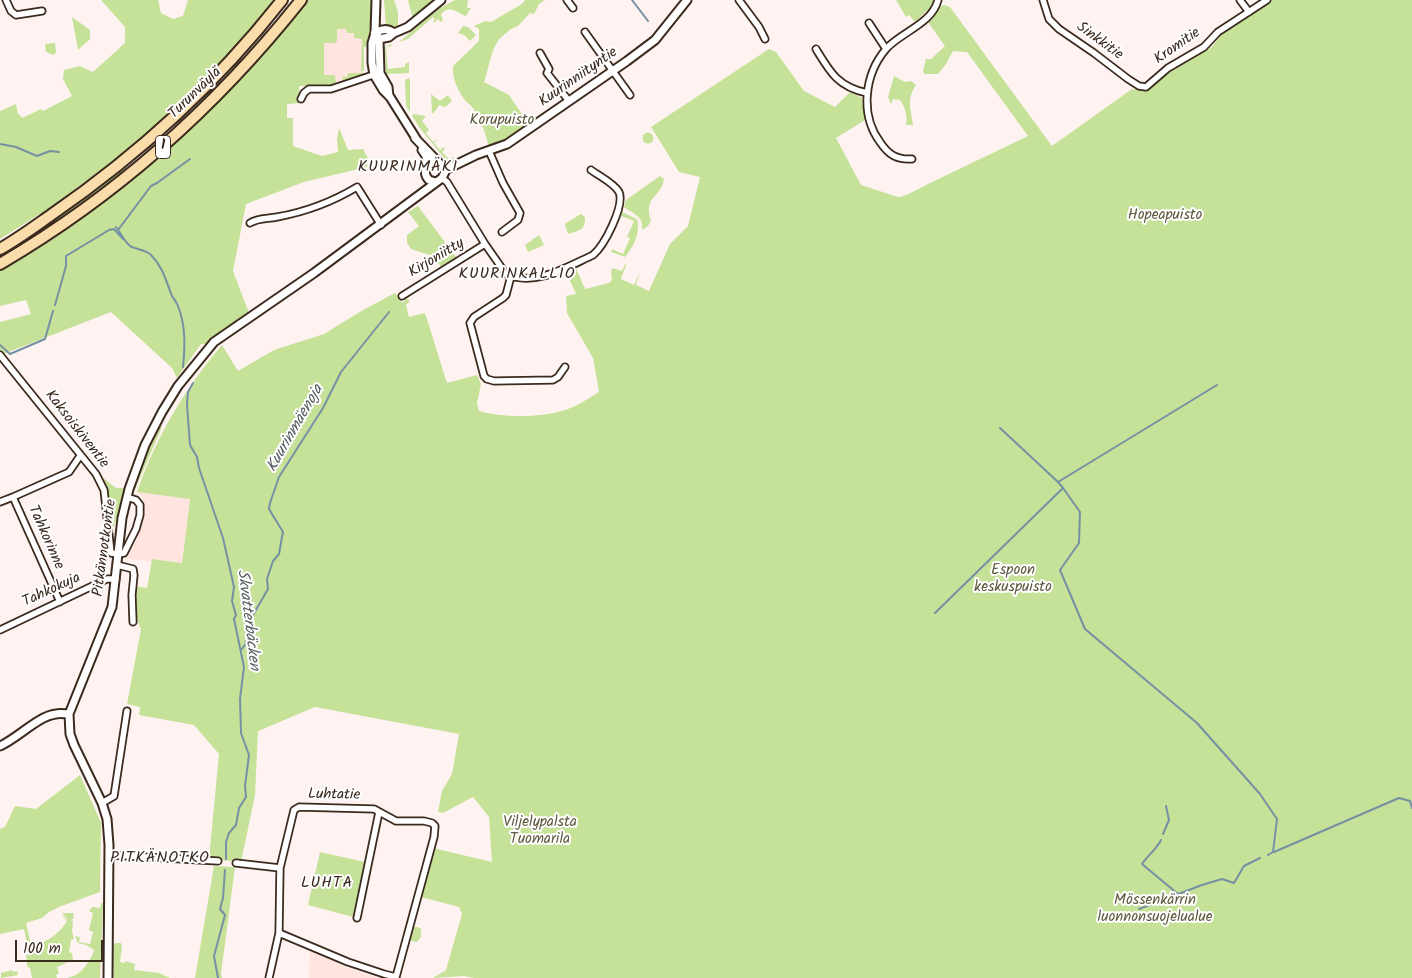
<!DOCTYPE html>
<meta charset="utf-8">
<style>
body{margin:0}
#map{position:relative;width:1412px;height:978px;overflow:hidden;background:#fff3f1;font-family:Kalam,sans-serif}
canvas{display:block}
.scale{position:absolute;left:15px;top:940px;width:88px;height:22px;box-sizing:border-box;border:2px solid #3b2a1e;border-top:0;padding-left:6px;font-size:15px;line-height:18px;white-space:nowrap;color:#3b2a1e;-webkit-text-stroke:4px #fff;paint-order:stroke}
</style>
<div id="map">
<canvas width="1412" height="978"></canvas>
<div class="scale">100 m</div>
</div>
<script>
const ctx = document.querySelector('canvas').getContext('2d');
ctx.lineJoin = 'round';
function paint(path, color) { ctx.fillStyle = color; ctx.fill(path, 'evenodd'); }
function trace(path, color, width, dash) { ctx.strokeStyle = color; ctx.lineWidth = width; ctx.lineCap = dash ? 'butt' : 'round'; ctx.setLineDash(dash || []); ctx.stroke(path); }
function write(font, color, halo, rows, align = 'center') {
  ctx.font = font + ' Kalam,sans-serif'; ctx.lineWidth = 4; ctx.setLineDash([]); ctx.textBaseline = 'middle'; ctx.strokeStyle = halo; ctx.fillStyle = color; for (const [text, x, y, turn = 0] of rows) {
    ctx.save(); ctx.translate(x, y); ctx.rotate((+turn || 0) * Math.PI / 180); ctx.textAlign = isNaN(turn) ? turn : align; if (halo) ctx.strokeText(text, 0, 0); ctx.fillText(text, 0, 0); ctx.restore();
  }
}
const built = new Path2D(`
 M363 20 364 75 336 86 324 75V43H335L337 41V29Z
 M137 492 190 498 182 563 152 559V562L125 558 136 542 144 511 143 499 142 496 137 494Z
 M310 950 339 962 345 967 378 978H309Z`);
const green = new Path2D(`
 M101 0H158L161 13 173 19 183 16 188 0H277L235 50 197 89 151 133 51 207 0 239V111L16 104 18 114H19L22 118 41 109 43 111 72 96 63 79 64 70 80 66 93 72 125 43V27Z
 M308 0H371L369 46 364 47V71H361L362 39 354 38V33H347L346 29H337V41L335 43H324V75H335L336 86H299L300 103 287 104V118H293V146L322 156 338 152 337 139 339 128 348 150 363 149 368 158 367 167 304 182 246 204 233 271 249 313 206 344H201L177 378 172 368 111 312 3 354 0 351V322L31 314 26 300 0 306V270L80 220 179 139 243 76Z
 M384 0H394L398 12V26H386Z
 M408 0H436L413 19Z
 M455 0H468L467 8H471L466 16C454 12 452 4 441 14L443 20 441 22 438 19 434 23 433 21 435 19 433 17 408 39 399 42 438 9Z
 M525 0H545L539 4 534 14 530 13 518 26 511 29 499 39 493 50 484 82 509 95 522 114 533 124 514 137 489 147C485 133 481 119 472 107 470 104 466 102 464 99 457 89 452 77 453 66L479 41V29L474 26 485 21 491 22 522 4Z
 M896 0H934L931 7 915 22 909 15 906 17Z
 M1272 0H1412V978H474L464 976 433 978 446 970 462 914 459 907 421 897 433 848 492 862 489 817 473 797 443 813 438 812 442 791 452 774 459 734 315 707 258 731 255 795 241 862 209 859 219 754 194 725 139 715 140 707 127 704 141 629C134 615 134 601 135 586L147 588 152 559 182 563 190 499 137 492C156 437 185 388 222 345L238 371 274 350 324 334 363 310 395 293 403 303 406 298 410 301 406 305 409 317 425 313 447 383 477 375 481 384 477 403 479 411C504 418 544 418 568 409 579 405 589 398 599 392L593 358 567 313 566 296 576 294 566 272 576 268 585 289 609 283 612 280 611 273 612 268 622 271 625 264 626 265 621 279 634 285 640 272 636 285 649 291 670 244 688 226 700 177 679 172 651 127 769 49 776 52 804 91 835 107 850 92 862 98 865 120 836 138 861 185 898 197C905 197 920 188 928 184L1028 136 967 52 953 51 946 64 938 74H924L923 71 926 59H931L945 46 928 22 941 6 944 5 950 7 1052 146 1132 89 1147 90 1161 78 1212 47 1221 35Z
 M72 17 90 30V39L78 50Z
 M463 26 468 27 476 35 470 41 464 35 458 33Z
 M55 43 56 53 53 55 46 52 45 44Z
 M391 44 392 46 386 47 388 69 405 67V64L409 62V73L386 74 385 47Z
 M348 73H364V75L344 82 342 77H347Z
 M894 76 905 82 911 81 916 85C906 100 911 109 913 125H906C908 118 905 106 900 100L893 99 891 104 888 97Z
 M409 78 410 80V112L406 106 405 80Z
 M431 94 440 101 448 95 452 101 445 107 439 105 436 110 432 114Z
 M413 114 426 116 422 121 429 130 426 133 433 142 438 139 434 143 440 150 444 147 445 149 442 152 449 159 453 157 454 160 450 162 445 159 419 127 412 116Z
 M642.5 138a5.5 5.5 0 1 1 11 0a5.5 5.5 0 1 1-11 0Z
 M126 167 127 170C87 202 45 232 0 258V254L76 205Z
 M660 176 664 179C661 199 643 195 651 221L648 226 642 230C644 216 633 214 624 207L626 200Z
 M418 206 456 257 441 267 433 256 411 249 407 243V235L419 226 408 212Z
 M622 212 637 219C641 232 633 248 625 257L611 252 612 249 623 254 630 238 627 237 634 221 621 216Z
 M581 214 585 217C585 231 580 230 568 234L565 225 566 223Z
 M539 235 544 245 528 252 525 245Z
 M160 426 162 427 133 494 132 491 148 446Z
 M102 477 116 488H125L114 527 111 523 107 489Z
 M80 775 101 823 100 892 59 907 49 912 42 918 26 923 31 944C45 945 60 933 67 921L61 914 70 921 62 913H74L73 919 71 920 73 921 72 931 74 939 71 940 69 952 72 953 73 960 57 967 59 973 56 975 57 978H32L30 968 27 966 26 955 29 954 24 929 0 934V829L5 827 15 806 36 809Z
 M320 852 365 862 353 917 308 905Z
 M214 866 235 867 221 974 222 978H195Z
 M101 903H103L100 978H67C69 977 72 977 74 976 83 972 92 958 94 950L86 945 78 943 75 936 80 937 79 942 90 944 93 932 89 930 93 913 89 911 92 907 100 908Z
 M414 927H418L421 929V937L417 942 411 941 410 938Z
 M116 943H121L122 946 120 962 125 963V961L135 964 134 970 159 973 170 978H114L113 944Z
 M12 970 13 972 17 971 18 975 1 978V973Z`);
const stream = new Path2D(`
 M632 0 648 21
 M0 144 16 147 37 156 50 151 59 152
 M116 227C120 232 125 242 130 246 136 250 145 249 151 255 163 267 166 281 172 296 174 299 177 303 178 306 186 326 185 347 183 367
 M118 230 151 186 157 183 190 159
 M55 305 66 266V256L109 230 114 229 123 239
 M0 345 10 354 45 339 53 311
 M193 383 188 392 187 405 190 445 197 457 199 468 223 538 234 587 232 601 236 615 234 619 244 667 240 699 241 733 249 755 245 786 246 797 239 808 236 825 229 833 226 842V859
 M1000 428 1058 482
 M1063 488 1080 512 1079 543 1060 570 1085 629 1197 723 1260 794 1277 819 1273 852 1268 855
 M935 613 1063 488 1058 482 1217 385
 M241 650 245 645 247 639 246 632 249 622 268 589 267 579 273 561 279 554 282 537 283 532 269 509 270 503 279 477 323 408 341 372 389 312
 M1163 834 1169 820 1166 806
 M1161 840C1156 850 1148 855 1142 864L1178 894
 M1274 852 1399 798 1410 801 1412 808
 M1139 909 1202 885 1222 879 1234 883 1244 866 1260 858
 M218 978 214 956 225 915 220 909 223 898 225 870`);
const minor = new Path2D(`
 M6 0 11 11 16 15 42 11
 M567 0 573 8
 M739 0 759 27 765 39
 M1043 0 1049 19 1059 29 1094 53 1128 79 1139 86 1146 87 1168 68 1204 47 1218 32 1267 0
 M1240 0 1249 12
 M869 23 886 49
 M585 32 630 95
 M816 49C830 72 838 87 867 93
 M540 53 549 69 547 73 569 101
 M301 99 304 93 309 89H331L376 74
 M489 151 503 183 520 213 518 220 502 232
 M912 159C896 160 888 154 880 142 860 115 864 75 886 49 901 32 932 24 938 0
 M442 178 447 182 485 244 506 274C535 287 567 267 593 255 604 246 625 206 619 192 614 183 599 176 591 170
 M250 223C258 218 267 219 277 217 305 212 332 202 357 187L381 225
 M511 276 506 295 503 298 474 317 470 323 484 376 487 379 494 381 553 380 558 377 565 367
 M402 296 485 244
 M0 355 96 474 104 490 111 553 118 554 124 553 136 529 140 515V505L136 500 127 497
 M13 497 69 472 80 456
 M0 502 13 497 60 602
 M117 565 133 569 134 575 132 595 133 622
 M0 630 107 579H116
 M102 803 114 796 127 711
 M109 855 218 861
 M236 863 280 868
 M357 918 379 812
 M269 978 279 933 280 868 294 810 299 807 374 809 396 821H424L432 823 435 826 434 837 396 977 384 974 348 962 279 933`);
const tertiary = new Path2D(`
 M376 0 375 33 372 43V63L374 75 383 90 390 97 417 140
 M375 33C382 29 387 28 394 33
 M389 96 388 87 380 73 379 39 389 37 394 33 408 27 441 0
 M422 150 426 156 428 165
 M430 163C424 168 424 175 429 180L436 182
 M445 170 476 155 507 144 627 61 655 40 687 0
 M0 746C18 738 38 716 56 714 60 713 65 714 69 714
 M108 978 109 845 107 819 102 803 74 745 70 734 69 714 112 607 122 518 129 489 145 445 162 412 178 386 214 342 314 273 442 178 445 172 443 167 415 138`);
const secondary = new Path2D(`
 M375 33 379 39`);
const motorway = new Path2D(`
 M0 249C18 239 34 227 51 215 138 155 217 83 282 0
 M0 264C118 195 216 107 301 0`);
const shields = [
 [163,147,15]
];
const shieldNames = [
 ["1",163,147]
];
const streetNames = [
 ["Sinkkitie",1099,42,36],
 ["Kromitie",1178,47,-35],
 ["Kuurinniityntie",579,78,-35],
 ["Turunväylä",196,94,-44],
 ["Kirjoniitty",437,259,-31],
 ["Kaksoiskiventie",76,430,52],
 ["Tahkorinne",45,538,66],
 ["Pitkännotkontie",106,548,-82],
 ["Tahkokuja",52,591,-25],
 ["Luhtatie",334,796,1]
];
const parkNames = [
 ["Korupuisto",502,121],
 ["Hopeapuisto",1165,216],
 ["Espoon",1013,571],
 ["keskuspuisto",1013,588],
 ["Viljelypalsta",540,823],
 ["Tuomarila",540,840],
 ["Mössenkärrin",1155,901],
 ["luonnonsuojelualue",1155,918]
];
const neighbourhoodNames = [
 ["KUURINMÄKI",408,168],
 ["KUURINKALLIO",517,275],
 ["PITKÄNOTKO",160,859],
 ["LUHTA",327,884]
];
const waterNames = [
 ["Kuurinmäenoja",296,429,-60],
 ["Skvatterbäcken",247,620,83]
];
paint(built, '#ffe4e0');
paint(green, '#c6e198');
trace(stream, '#7591a3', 2);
trace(minor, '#3b2a1e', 9);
trace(tertiary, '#3b2a1e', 11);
trace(secondary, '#3b2a1e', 11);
trace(motorway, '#3b2a1e', 14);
trace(minor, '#fff', 5.5);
trace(tertiary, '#fff', 7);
trace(secondary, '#fff', 8);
trace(motorway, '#faddab', 10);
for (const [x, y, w] of shields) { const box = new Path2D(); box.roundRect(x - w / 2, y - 11.5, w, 23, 4); ctx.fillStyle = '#fff'; ctx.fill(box); trace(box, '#3b2a1e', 1); }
write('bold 14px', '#3b2a1e', null, shieldNames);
write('15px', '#3b2a1e', '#fff', streetNames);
write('15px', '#5e583c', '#fff', parkNames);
ctx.letterSpacing = '1px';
write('16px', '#3b2a1e', '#fff', neighbourhoodNames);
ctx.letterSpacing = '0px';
write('italic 16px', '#585e60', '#fff', waterNames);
</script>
